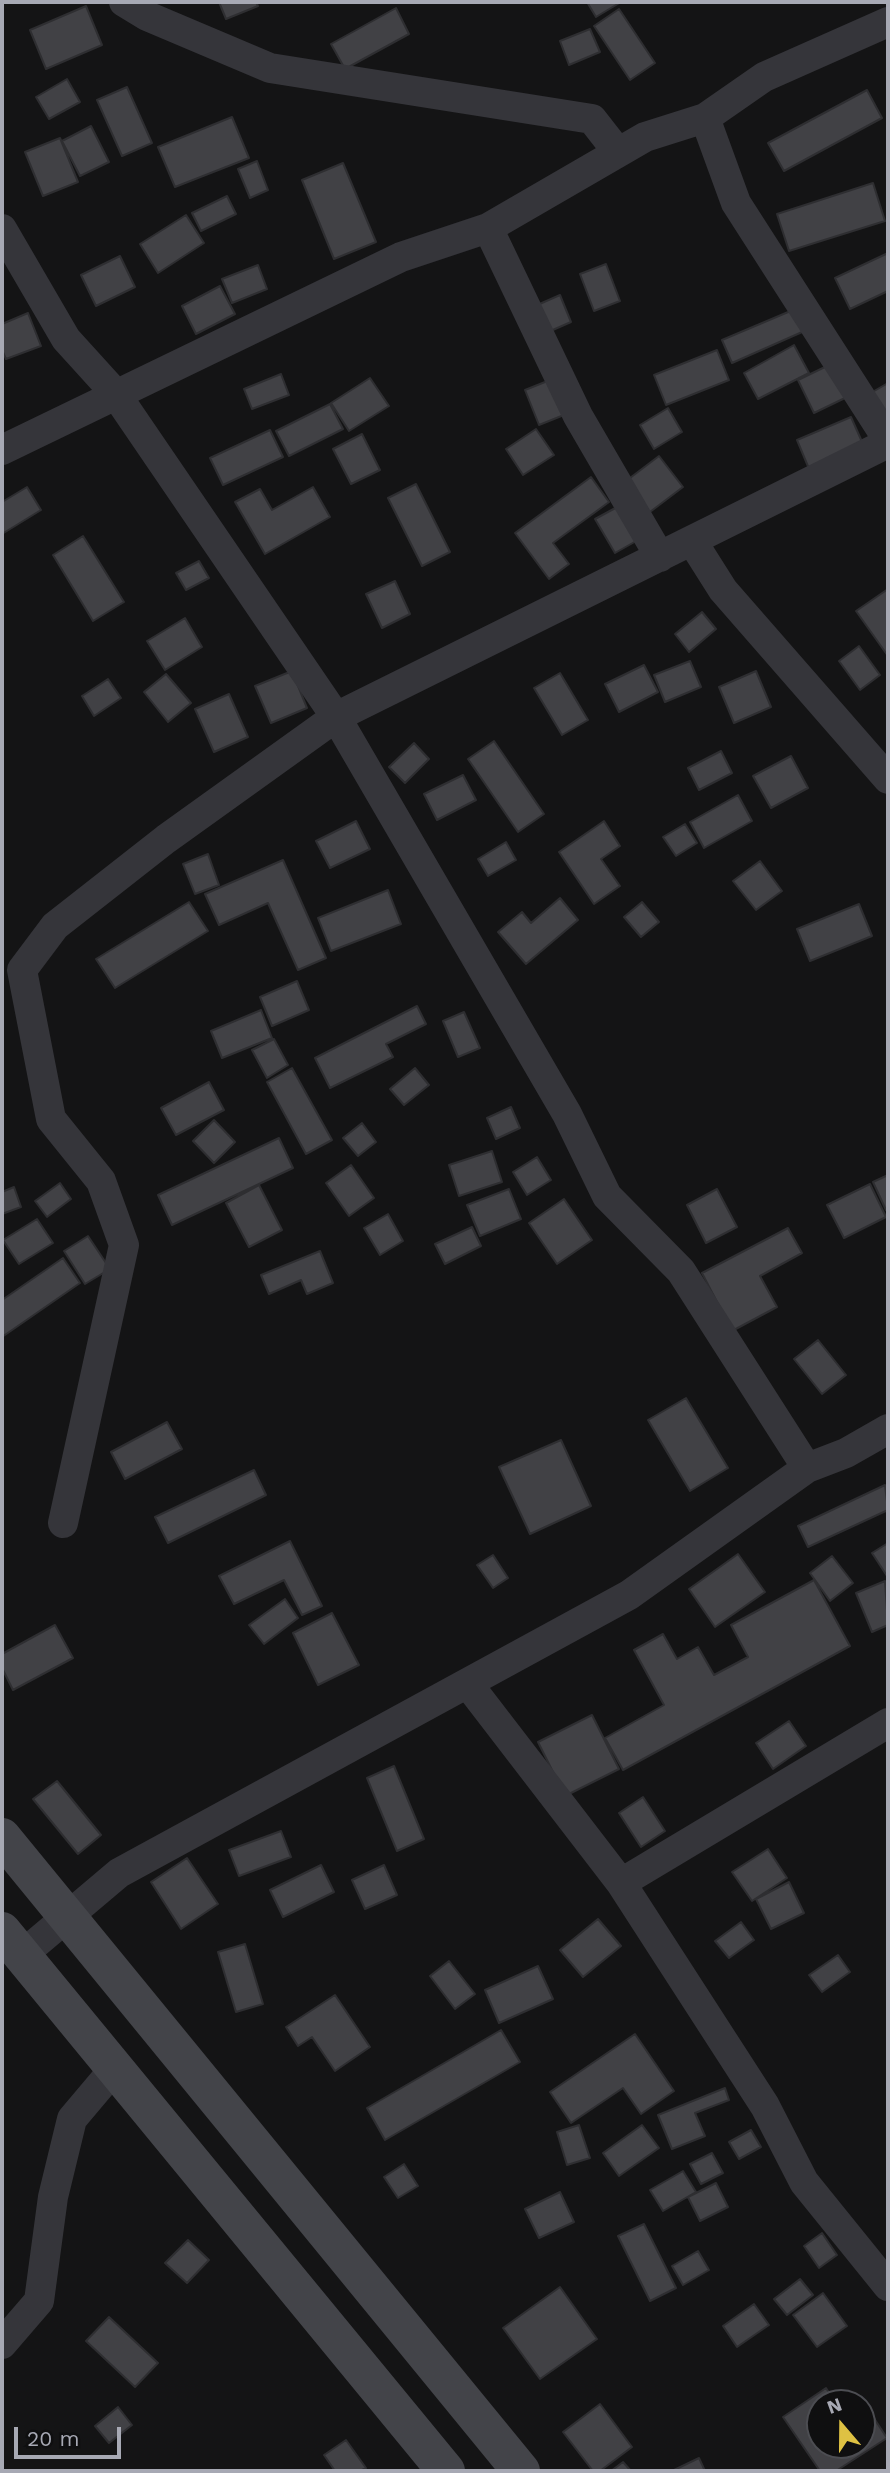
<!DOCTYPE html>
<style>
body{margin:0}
#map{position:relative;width:890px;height:2473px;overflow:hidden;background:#141415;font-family:"Work Sans",sans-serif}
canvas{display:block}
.frame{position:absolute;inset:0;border:4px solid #a7a9b4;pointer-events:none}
.north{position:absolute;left:806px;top:2389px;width:70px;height:70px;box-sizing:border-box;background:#0f0f10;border:2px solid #4c4d52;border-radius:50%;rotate:340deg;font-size:19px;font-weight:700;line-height:28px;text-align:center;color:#a7a9b4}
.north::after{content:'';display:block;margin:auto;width:24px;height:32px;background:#dec143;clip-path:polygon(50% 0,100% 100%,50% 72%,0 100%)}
.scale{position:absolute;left:14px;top:2427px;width:107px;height:32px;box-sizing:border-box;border:4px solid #a7a9b4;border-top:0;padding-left:9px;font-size:21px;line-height:24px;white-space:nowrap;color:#a7a9b4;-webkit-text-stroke:5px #0f0f10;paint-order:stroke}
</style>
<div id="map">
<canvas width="890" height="2473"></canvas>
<div class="frame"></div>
<div class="north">N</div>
<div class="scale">20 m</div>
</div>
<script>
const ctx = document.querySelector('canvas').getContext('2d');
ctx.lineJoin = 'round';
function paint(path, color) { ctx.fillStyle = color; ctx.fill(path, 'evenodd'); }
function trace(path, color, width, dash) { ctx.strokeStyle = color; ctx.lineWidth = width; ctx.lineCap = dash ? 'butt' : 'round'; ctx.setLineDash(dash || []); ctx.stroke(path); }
const building = new Path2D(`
 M219 2H256L258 6 226 19Z
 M587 2H621L596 17Z
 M86 6 102 45 46 69 30 30Z
 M396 8 409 34 345 69 331 44Z
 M619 9 655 63 630 80 594 26Z
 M590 29 600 52 569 65 560 41Z
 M67 79 80 102 49 119 36 97Z
 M127 87 152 143 122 156 97 100Z
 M867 90 882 118 784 171 768 143Z
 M232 117 249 158 175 187 158 147Z
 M91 126 109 162 80 176 62 141Z
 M60 138 78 182 43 196 25 152Z
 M257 161 268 190 250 198 238 169Z
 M343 163 376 242 334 259 302 180Z
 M873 183 885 221 789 251 777 214Z
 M227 196 236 214 201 231 192 213Z
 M186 215 204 243 158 273 140 244Z
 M888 253V291L850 309 835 278Z
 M120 256 135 287 96 306 81 275Z
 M606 264 620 301 594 311 580 274Z
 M258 265 267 289 232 303 222 279Z
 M220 286 235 314 196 334 182 306Z
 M560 295 571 322 546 333 535 306Z
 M800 307 809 329 732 363 722 340Z
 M28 313 41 346 6 359 2 350V324Z
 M794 345 809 373 758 399 744 373Z
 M717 350 729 380 666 405 654 375Z
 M829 365 845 398 814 413 798 380Z
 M281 374 289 395 252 409 244 389Z
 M370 378 389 406 349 431 331 403Z
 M555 378 569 413 539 425 525 390Z
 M888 383V427L869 394Z
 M330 404 343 429 289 456 276 431Z
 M668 408 682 432 654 449 640 425Z
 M851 417 867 453 812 476 797 440Z
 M536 429 554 455 523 475 506 449Z
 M270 430 283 457 223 485 210 458Z
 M362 434 380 470 351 484 333 449Z
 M659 456 683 487 646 515 622 484Z
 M591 477 609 502 553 543 569 564 549 579 515 533Z
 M416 484 450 552 422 566 388 498Z
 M27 487 41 510 2 534V502Z
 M313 487 330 517 265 554 235 502 260 489 272 510Z
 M619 506 638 540 615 553 595 519Z
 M83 536 124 602 93 621 53 555Z
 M199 561 209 578 186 590 176 573Z
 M395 581 410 614 382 628 366 594Z
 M888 589V656L856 611Z
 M702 612 716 629 689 652 675 634Z
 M185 618 202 647 165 670 147 641Z
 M859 646 880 675 860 690 839 661Z
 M690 661 701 687 665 702 654 675Z
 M644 665 658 692 619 712 605 684Z
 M292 671 307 708 271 723 255 686Z
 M756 671 771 707 734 723 719 687Z
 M560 673 588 720 562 735 534 688Z
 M166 674 191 703 168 722 144 692Z
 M108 679 121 698 94 716 82 696Z
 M229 694 248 737 214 752 195 709Z
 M494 741 544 814 518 832 468 759Z
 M414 743 429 759 405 783 389 767Z
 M721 751 732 773 699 790 688 768Z
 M791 756 808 788 771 808 753 776Z
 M463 775 476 800 437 820 424 794Z
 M738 795 752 821 704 848 690 822Z
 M356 821 370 849 330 868 316 841Z
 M604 821 620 846 601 859 620 886 594 904 559 852Z
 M685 824 697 843 676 856 663 837Z
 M506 842 516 860 488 876 478 859Z
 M208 854 219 885 195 894 183 864Z
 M283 860 326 958 298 970 268 903 219 925 205 894Z
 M760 861 782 891 756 910 733 881Z
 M388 890 401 924 331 951 318 918Z
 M560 898 578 920 526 964 498 932 522 912 531 923Z
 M189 902 208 931 115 988 96 959Z
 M642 902 659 922 641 937 624 917Z
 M859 904 872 936 810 961 797 929Z
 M297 981 309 1010 272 1026 260 997Z
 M417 1006 426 1024 386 1044 393 1057 330 1088 315 1058Z
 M261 1010 272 1038 222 1058 211 1031Z
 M464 1012 480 1048 458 1057 443 1021Z
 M274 1039 288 1065 267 1078 252 1050Z
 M292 1068 332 1140 306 1154 267 1082Z
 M415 1068 429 1085 404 1105 390 1089Z
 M209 1082 224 1110 176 1135 161 1108Z
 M511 1107 520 1128 496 1139 487 1118Z
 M214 1120 235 1142 214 1163 193 1141Z
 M362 1123 376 1142 358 1156 343 1138Z
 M279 1138 293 1168 172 1225 158 1195Z
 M492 1151 502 1182 459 1196 449 1165Z
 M537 1157 551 1180 527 1195 513 1172Z
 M351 1165 374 1198 349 1216 326 1183Z
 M888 1175V1209L886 1210 873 1182Z
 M60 1183 71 1199 47 1217 35 1201Z
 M870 1184 886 1217 844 1238 827 1205Z
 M259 1185 282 1230 249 1247 226 1203Z
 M14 1187 21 1207 2 1214V1192Z
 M509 1189 521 1219 480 1236 467 1205Z
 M717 1189 737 1227 706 1243 687 1205Z
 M564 1199 592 1240 557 1264 529 1223Z
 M388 1214 403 1241 380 1255 364 1228Z
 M37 1219 53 1243 19 1264 3 1240Z
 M472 1227 481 1246 445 1264 435 1244Z
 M788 1228 802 1253 760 1276 777 1307 732 1331 702 1273Z
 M88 1236 110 1269 85 1284 64 1251Z
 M320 1251 333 1283 307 1294 301 1280 269 1294 261 1275Z
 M63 1258 80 1283 2 1337V1300Z
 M818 1340 846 1375 822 1394 794 1359Z
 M686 1398 728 1468 690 1491 648 1420Z
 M167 1422 182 1449 125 1479 111 1452Z
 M561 1440 591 1506 530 1534 499 1467Z
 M254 1470 266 1495 168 1543 155 1517Z
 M885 1485 888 1510 808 1547 798 1526Z
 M290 1541 322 1606 302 1615 284 1580 234 1604 219 1576Z
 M888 1543V1575L887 1576 872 1553Z
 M738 1554 765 1592 715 1627 689 1589Z
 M493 1555 508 1578 493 1588 477 1565Z
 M832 1556 853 1583 830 1601 810 1573Z
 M814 1580 850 1646 623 1770 605 1738 664 1705 634 1650 663 1634 677 1659 698 1647 714 1675 748 1657 731 1625Z
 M885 1581 888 1625 872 1632 856 1593Z
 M285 1599 298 1618 264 1644 249 1625Z
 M332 1613 359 1665 318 1685 293 1633Z
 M55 1625 73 1658 13 1690 2 1668V1654Z
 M592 1715 619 1769 565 1796 538 1742Z
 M789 1721 806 1746 773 1769 756 1743Z
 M394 1766 424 1839 397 1851 367 1778Z
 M57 1781 101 1835 78 1854 33 1799Z
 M643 1797 665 1831 641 1847 619 1813Z
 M281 1831 291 1857 239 1876 229 1850Z
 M768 1849 787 1878 752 1901 732 1872Z
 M187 1858 218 1904 181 1929 151 1882Z
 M321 1865 334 1892 283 1917 270 1890Z
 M384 1865 397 1895 365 1909 352 1880Z
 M789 1882 804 1913 771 1929 756 1899Z
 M598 1919 621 1946 583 1977 560 1950Z
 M741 1922 754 1940 729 1958 715 1941Z
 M245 1944 263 2004 236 2012 218 1952Z
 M838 1955 850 1972 822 1992 809 1975Z
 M449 1961 475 1994 455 2009 430 1976Z
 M538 1966 553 1999 499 2023 485 1990Z
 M335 1995 370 2047 335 2071 312 2037 298 2046 286 2027Z
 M501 2030 520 2062 385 2140 367 2108Z
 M635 2034 674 2091 641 2114 623 2088 571 2123 550 2092Z
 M725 2088 729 2100 695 2113 705 2136 672 2149 658 2115Z
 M579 2125 590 2158 567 2165 557 2132Z
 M642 2125 659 2148 619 2176 603 2153Z
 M751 2130 761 2147 739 2159 729 2142Z
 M712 2153 723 2173 701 2184 690 2164Z
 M404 2164 418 2186 398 2198 384 2177Z
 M683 2171 696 2192 663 2211 650 2190Z
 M716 2183 728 2207 700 2221 688 2197Z
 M560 2192 574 2222 539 2238 525 2209Z
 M644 2224 676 2288 650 2301 618 2236Z
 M822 2233 837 2255 819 2268 804 2246Z
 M188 2240 209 2260 187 2283 165 2263Z
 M698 2251 709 2270 683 2285 672 2266Z
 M800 2279 813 2295 787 2315 774 2299Z
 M560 2287 597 2339 540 2379 503 2328Z
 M823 2293 847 2326 817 2347 793 2315Z
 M754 2304 769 2325 737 2347 723 2326Z
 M109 2317 158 2363 135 2387 86 2341Z
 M826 2388 836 2403H820V2445H862V2409L866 2406 887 2438 836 2471H820L783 2417Z
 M600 2404 632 2447 600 2471H593L563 2432Z
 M118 2407 132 2425 109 2443 95 2426Z
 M346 2440 366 2468 360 2471H335L324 2455Z
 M699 2458 705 2471H672Z
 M623 2462 631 2471H611Z`);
const minor = new Path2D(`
 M124 2 147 16 270 68 592 119 617 151
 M705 118 736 203 888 440
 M488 228 578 416 660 557
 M2 229 66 339 115 393 336 717 567 1114 607 1196 681 1271 807 1468
 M2 450 401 257 488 228 645 137 705 118 764 77 888 22
 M692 541 723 590 888 779
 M63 1523 124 1245 101 1181 51 1119 22 970 55 926 166 839 336 717 888 443
 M468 1684 621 1883 765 2106 804 2182 888 2286
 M621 1883 888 1723
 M22 1955 119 1873 629 1595 807 1468 846 1453 888 1429
 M2 2344 39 2301 53 2197 72 2119 115 2068`);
const secondary = new Path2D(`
 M2 1837 521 2471
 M2 1931 446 2471`);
paint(building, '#414145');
trace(building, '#2e2e31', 2);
trace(minor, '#35353a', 30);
trace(secondary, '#434449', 38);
</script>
